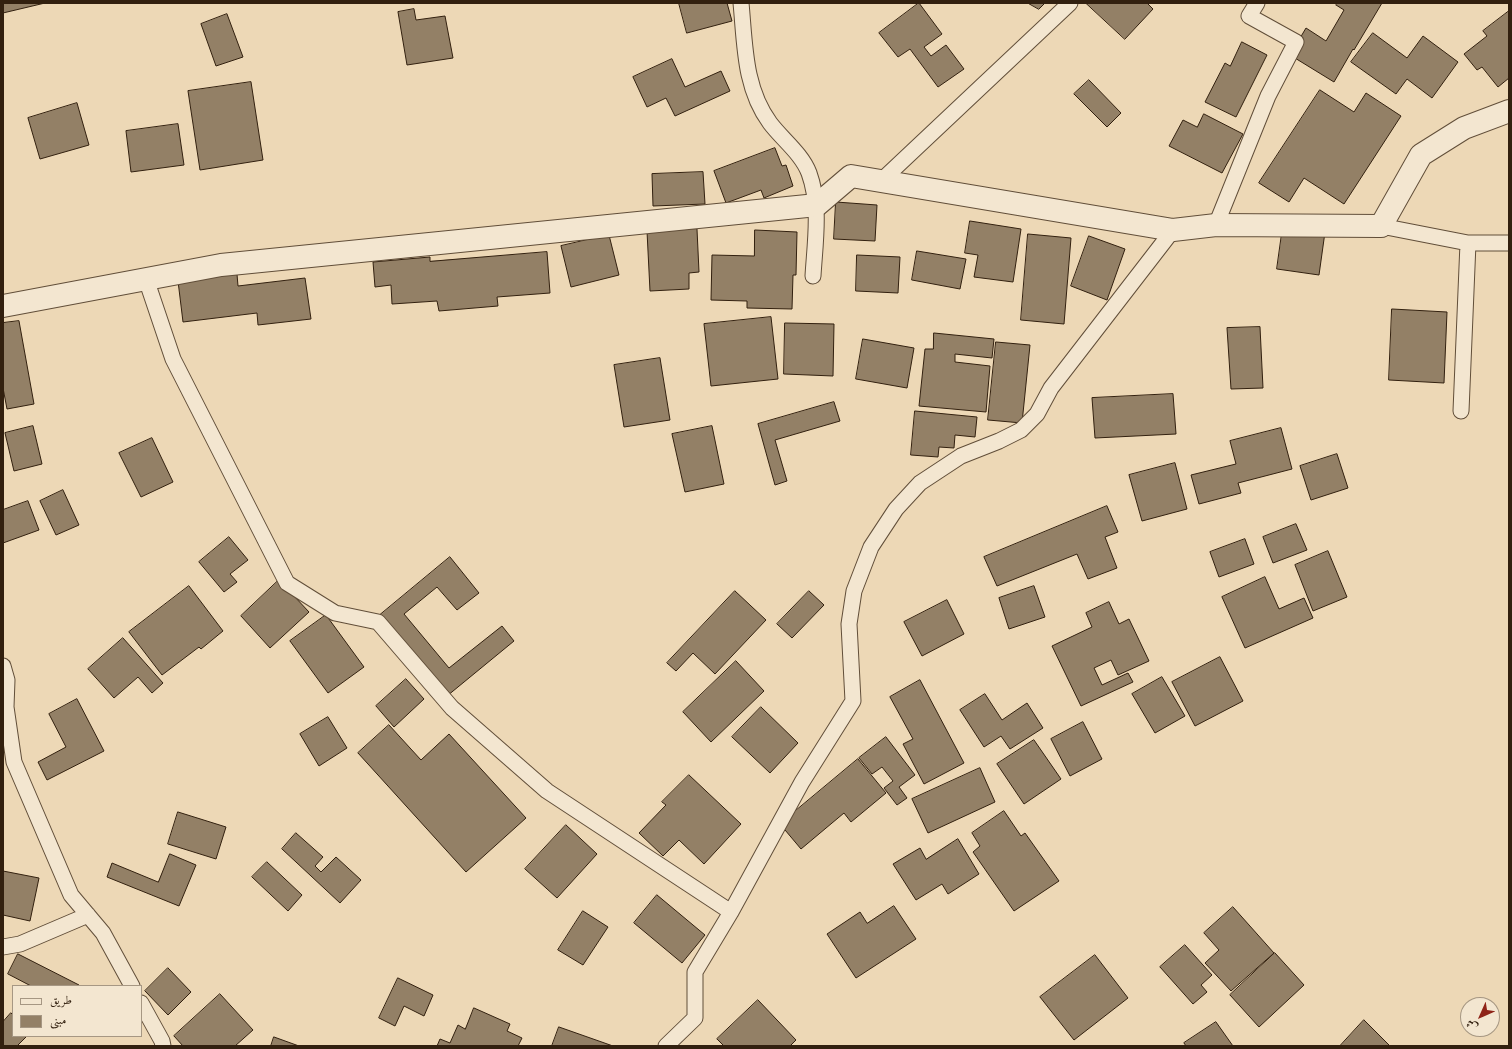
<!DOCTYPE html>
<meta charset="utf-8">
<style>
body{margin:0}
#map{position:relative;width:1512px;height:1049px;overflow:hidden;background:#edd8b6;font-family:"IM FELL French Canon",Amiri,serif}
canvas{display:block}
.frame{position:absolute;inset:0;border:4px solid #32200f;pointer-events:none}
.legend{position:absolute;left:12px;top:985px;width:130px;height:52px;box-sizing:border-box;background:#f3e6d0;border:1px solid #a69783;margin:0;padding:5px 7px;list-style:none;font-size:12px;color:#32200f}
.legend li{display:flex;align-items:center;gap:8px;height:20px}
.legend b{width:20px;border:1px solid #a69783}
.north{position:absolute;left:1460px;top:997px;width:40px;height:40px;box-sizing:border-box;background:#f3e6d0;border:1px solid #a69783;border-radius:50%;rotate:225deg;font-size:11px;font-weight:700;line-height:16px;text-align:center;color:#32200f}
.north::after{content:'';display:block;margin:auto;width:14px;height:18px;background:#8f2418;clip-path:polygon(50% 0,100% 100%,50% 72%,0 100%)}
</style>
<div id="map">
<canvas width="1512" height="1049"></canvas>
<div class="frame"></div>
<ul class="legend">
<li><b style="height:5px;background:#f3e6d0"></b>طريق</li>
<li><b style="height:11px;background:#938066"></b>مبنى</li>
</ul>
<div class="north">ش</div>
</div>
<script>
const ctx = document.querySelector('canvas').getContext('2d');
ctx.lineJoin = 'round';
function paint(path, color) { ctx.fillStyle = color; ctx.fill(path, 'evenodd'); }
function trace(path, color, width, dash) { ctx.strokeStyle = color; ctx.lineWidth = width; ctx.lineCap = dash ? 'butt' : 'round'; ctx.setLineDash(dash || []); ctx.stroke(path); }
const building = new Path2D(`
 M3 3H45L3 13Z
 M679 3H727L732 21 687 33Z
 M919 3 942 34 924 47 931 56 946 45 964 69 938 87 910 49 898 57 879 33Z
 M1028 3H1045L1039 9Z
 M1086 3H1147L1153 9 1125 39Z
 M1338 3H1382L1354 50 1353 49 1334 82 1290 55 1306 28 1326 41 1344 10 1336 5Z
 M414 9 416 20 445 16 453 58 407 65 398 12Z
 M1509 11V78L1498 87 1482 67 1477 70 1464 54 1487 36 1483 31Z
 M227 14 243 57 216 66 201 24Z
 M1373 33 1407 58 1423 36 1458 62 1432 98 1407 79 1396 94 1351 62Z
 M1242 42 1267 55 1236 117 1205 102 1225 63 1230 66Z
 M672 59 685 87 721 71 730 91 675 116 666 98 647 107 633 77Z
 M1089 80 1121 113 1107 127 1074 94Z
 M251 82 263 160 200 170 188 91Z
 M1320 90 1354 112 1366 93 1401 116 1344 204 1304 178 1289 202 1259 183Z
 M77 103 89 145 40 159 28 118Z
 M1204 114 1243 134 1222 173 1169 146 1183 120 1197 127Z
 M178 124 184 165 131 172 126 131Z
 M775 148 782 166 786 165 793 186 764 198 761 190 726 203 714 171Z
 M703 172 705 204 653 206 652 174Z
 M836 202 877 205 875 241 834 239Z
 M970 221 1021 229 1013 282 974 277 978 255 965 253Z
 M1283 226 1325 232 1319 275 1277 269Z
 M697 229 699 272 689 273V289L650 291 647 231Z
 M755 230 797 232 796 275H793L792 309 747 308V301L711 300 712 255 754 256Z
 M1028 234 1071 238 1064 324 1021 320Z
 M609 235 619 275 571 287 561 246Z
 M1089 236 1125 249 1107 300 1071 286Z
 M917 251 966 259 960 289 912 280Z
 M547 252 550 293 497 297 498 306 439 311 437 301 392 304 391 285 375 287 373 262 430 257V261Z
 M857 255 900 257 898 293 856 291Z
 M237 274 238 286 305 278 311 319 258 325 257 313 183 322 178 281Z
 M1392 309 1447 312 1444 383 1389 380Z
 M771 317 778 379 711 386 704 324Z
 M19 321 34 404 7 409 3 388V323Z
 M785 323 834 324 833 376 784 374Z
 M1260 327 1263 388 1231 389 1227 328Z
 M934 333 994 339 992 358 955 354V362L990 366 986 412 919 406 925 349H933Z
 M863 339 914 348 907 388 856 379Z
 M996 342 1030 345 1022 423 988 420Z
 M660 358 670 420 624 427 614 365Z
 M1173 394 1176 434 1095 438 1092 398Z
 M834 402 840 421 775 440 787 481 775 485 758 424Z
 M915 411 977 417 975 437 955 435 954 448 939 447 938 457 911 455Z
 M33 426 42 464 14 471 5 433Z
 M712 426 724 484 685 492 672 434Z
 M1281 428 1292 469 1238 483 1241 493 1199 504 1191 475 1236 464 1230 441Z
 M152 438 173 482 141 497 119 453Z
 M1337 454 1348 488 1311 500 1300 466Z
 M1175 463 1187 509 1142 521 1129 475Z
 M63 490 79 525 56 535 40 501Z
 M28 501 39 530 3 543V510Z
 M1107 506 1118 532 1105 537 1117 568 1088 579 1077 554 997 586 984 557Z
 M1296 524 1307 550 1273 563 1263 537Z
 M229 537 248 560 230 574 237 582 224 592 199 562Z
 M1245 539 1254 564 1219 577 1210 552Z
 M1328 551 1347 597 1313 611 1295 565Z
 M450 557 479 593 457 610 437 587 404 614 449 668 502 626 514 641 447 696 380 615Z
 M1265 577 1279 609 1304 598 1313 618 1245 648 1222 597Z
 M279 580 309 612 270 648 241 616Z
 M189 586 223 631 201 649 199 647 162 675 129 632Z
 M1034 586 1045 617 1009 629 999 598Z
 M735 591 766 620 715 674 693 653 676 671 667 663Z
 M809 591 824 605 792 638 777 624Z
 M947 600 964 634 922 656 904 622Z
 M1109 602 1119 624 1129 619 1149 661 1118 675 1111 660 1094 668 1102 685 1128 673 1133 682 1081 706 1052 646 1092 627 1086 613Z
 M326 615 364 667 328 693 290 641Z
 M123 638 163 683 152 693 138 677 114 698 88 669Z
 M1220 657 1243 701 1195 726 1172 682Z
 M736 661 764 691 711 742 683 712Z
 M1162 677 1185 716 1155 733 1132 694Z
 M406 679 424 699 394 727 376 706Z
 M920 680 964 763 924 784 903 744 913 739 890 697Z
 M985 694 1002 720 1027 703 1043 728 1010 749 1001 736 984 747 960 710Z
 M77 699 104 751 47 780 38 762 66 747 49 714Z
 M761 707 798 743 770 773 732 737Z
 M328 717 347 748 319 766 300 734Z
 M1083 722 1102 759 1070 776 1051 739Z
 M389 725 421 760 449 734 526 818 466 872 358 753Z
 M886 737 915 775 899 787 907 798 897 805 884 788 893 781 882 767 872 774 859 758Z
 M1034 740 1061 779 1024 804 997 764Z
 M858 759 886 793 851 822 844 813 801 849 780 824Z
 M980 768 995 802 928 833 912 799Z
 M689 775 741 824 704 864 679 840 663 856 639 833 666 805 662 802Z
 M1004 811 1021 836 1025 833 1059 881 1014 911 973 852 980 846 972 833Z
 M178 812 226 827 216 859 168 844Z
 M566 825 597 854 557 898 525 869Z
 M296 833 323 857 315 866 321 872 336 857 361 880 340 903 282 849Z
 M958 839 979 874 948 894 942 884 916 900 893 864 920 848 926 859Z
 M170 854 196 865 179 906 107 877 112 863 158 882Z
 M267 862 302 895 288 911 252 877Z
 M3 871 39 878 30 921 3 915Z
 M657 895 705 935 682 963 634 923Z
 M894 906 916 939 856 978 827 934 860 912 867 923Z
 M1233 907 1274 953 1231 991 1205 963 1219 950 1204 933Z
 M583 911 608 927 583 965 558 950Z
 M1185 945 1212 975 1201 985 1207 992 1193 1004 1160 967Z
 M1275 953 1304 985 1259 1027 1230 995Z
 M18 954 79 985V986H31L8 974Z
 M1095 955 1128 998 1074 1040 1040 997Z
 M168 968 191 992 168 1015 145 991Z
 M398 978 433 995 424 1016 404 1006 395 1026 379 1018Z
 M220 994 253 1030 235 1046H183L174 1036Z
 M758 1000 796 1040 790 1046H724L717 1039Z
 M474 1008 510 1024 507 1031 522 1038 518 1046H437L440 1039 450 1043 458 1025 465 1029Z
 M11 1013 13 1015V1036H27L17 1046H3V1022Z
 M1364 1020 1390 1046H1340Z
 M1216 1022 1233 1046H1186L1184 1043Z
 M559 1027 613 1046H552Z
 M274 1037 299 1046H271Z`);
const service = new Path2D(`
 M741 3C745 44 744 88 770 123 782 139 802 154 809 173 821 206 815 242 813 276
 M880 182 1070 3
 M1216 225 1268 96 1296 42 1249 16 1257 3
 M1381 226 1468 243H1509
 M146 279 173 359 287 583 335 613 378 622 452 708 547 791 731 912
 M1461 411 1468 243
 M3 666 7 680 6 707 14 762 71 895 103 933 132 986
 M3 947 20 944 88 915
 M141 1003 162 1041 163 1046
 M666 1046 695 1018V972L731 912 802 782 853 701 849 624 854 591 871 547 896 509 920 483 961 456 999 441 1021 430 1037 414 1051 388 1173 230`);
const minor = new Path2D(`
 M3 306 221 265 817 205 851 176 1173 230 1216 225 1381 226 1421 155 1464 128 1509 111`);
paint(building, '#938066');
trace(building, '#32200f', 1);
trace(service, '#614e39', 17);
trace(minor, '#614e39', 24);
trace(service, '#f3e6d0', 15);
trace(minor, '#f3e6d0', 22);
</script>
